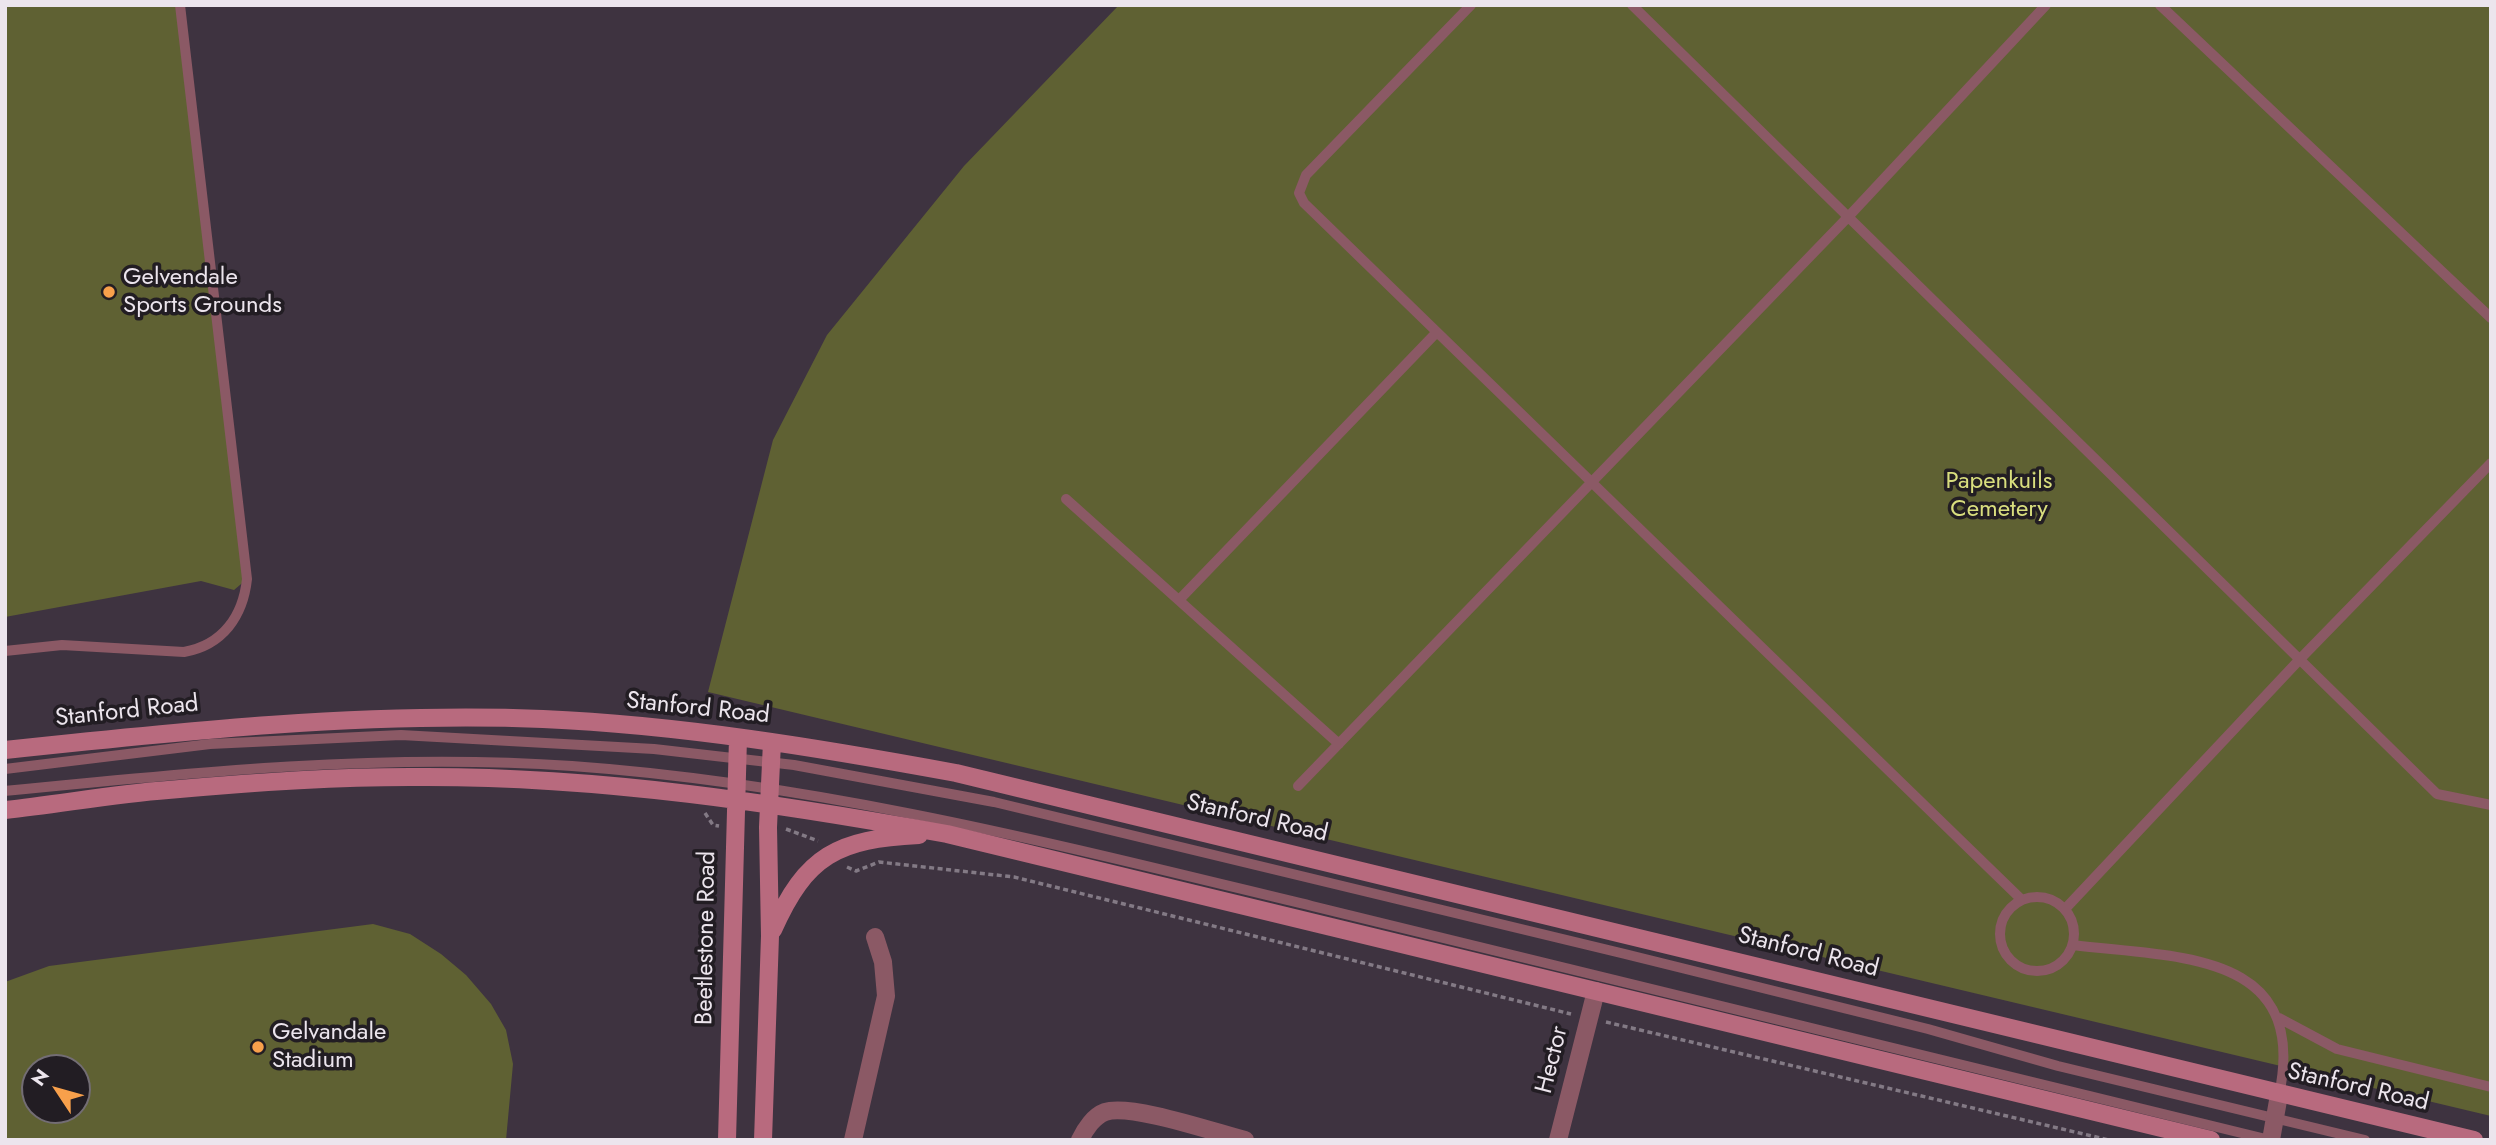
<!DOCTYPE html>
<style>
body{margin:0}
#map{position:relative;width:2496px;height:1145px;overflow:hidden;background:#3e3340;font-family:Jost,sans-serif}
canvas{display:block}
.frame{position:absolute;inset:0;border:7px solid #ece5ed;pointer-events:none}
.north{position:absolute;left:21px;top:1054px;width:70px;height:70px;box-sizing:border-box;background:#221d23;border:2px solid #736d74;border-radius:50%;rotate:306deg;font-size:19px;font-weight:700;line-height:28px;text-align:center;color:#ece5ed}
.north::after{content:'';display:block;margin:auto;width:24px;height:32px;background:#f8a04b;clip-path:polygon(50% 0,100% 100%,50% 72%,0 100%)}
</style>
<div id="map">
<canvas width="2496" height="1145"></canvas>
<div class="frame"></div>
<div class="north">N</div>
</div>
<script>
const ctx = document.querySelector('canvas').getContext('2d');
ctx.lineJoin = 'round';
function paint(path, color) { ctx.fillStyle = color; ctx.fill(path, 'evenodd'); }
function trace(path, color, width, dash) { ctx.strokeStyle = color; ctx.lineWidth = width; ctx.lineCap = dash ? 'butt' : 'round'; ctx.setLineDash(dash || []); ctx.stroke(path); }
function write(font, color, halo, rows, align = 'center') {
  ctx.font = font + ' Jost,sans-serif'; ctx.lineWidth = 7; ctx.setLineDash([]); ctx.textBaseline = 'middle'; ctx.strokeStyle = halo; ctx.fillStyle = color; for (const [text, x, y, turn = 0] of rows) {
    ctx.save(); ctx.translate(x, y); ctx.rotate((+turn || 0) * Math.PI / 180); ctx.textAlign = isNaN(turn) ? turn : align; if (halo) ctx.strokeText(text, 0, 0); ctx.fillText(text, 0, 0); ctx.restore();
  }
}
const green = new Path2D(`
 M5 5H180L247 579 234 590 201 581 5 617Z
 M1119 5H2491V1116L708 692 773 440 827 335 964 166Z
 M373 924 410 934 441 954 466 975 491 1004 506 1030 513 1064 506 1140H5V982L49 966ZM35 1068H77V1110H35Z`);
const path = new Path2D(`
 M705 813 713 825 719 826
 M786 829 818 841
 M847 867 856 871 879 862 1014 877 1571 1014
 M1606 1022 2109 1140`);
const lane = new Path2D(`
 M1471 5 1306 175 1299 193 1304 203 2022 900
 M1632 5 2437 794 2491 805
 M2160 5 2491 318
 M1066 499 1339 744
 M1179 600 1435 334
 M5 651 62 645 184 652C223 645 243 616 247 579L180 5
 M5 769 210 744 401 735 654 749 794 765 994 802 1625 954 1928 1029 2058 1066 2365 1140
 M1298 786 1849 216 2046 5
 M5 791C194 772 382 753 572 766 825 784 1067 847 1312 906 1632 983 1951 1064 2270 1140
 M2000 934a37 37 0 1 1 74 0a37 37 0 1 1-74 0Z
 M2065 909 2301 658 2491 463
 M2073 945C2174 958 2310 949 2279 1095
 M2279 1018 2337 1049 2491 1087`);
const street = new Path2D(`
 M853 1140 886 996 883 962 875 937
 M1080 1140C1085 1129 1094 1116 1105 1112 1130 1103 1217 1133 1245 1140
 M1558 1140 1596 991
 M2271 1140 2279 1095`);
const secondary = new Path2D(`
 M5 750C183 731 363 712 543 719 681 725 820 748 956 773L2474 1140
 M5 810C60 804 114 794 168 790 254 782 341 776 427 777 603 777 775 803 947 834L2211 1140
 M773 930C806 855 838 839 919 835
 M727 1140 738 738
 M763 1140 770 936 768 827 772 742`);
const markers = [
 [109,292,7,"#f8a04b"],
 [258,1047,7,"#f8a04b"]
];
const poiNames = [
 ["Gelvendale",123,278],
 ["Sports Grounds",123,306],
 ["Gelvandale",272,1033],
 ["Stadium",272,1061]
];
const parkNames = [
 ["Papenkuils",1999,482],
 ["Cemetery",1999,510]
];
const streetNames = [
 ["Stanford Road",698,709,6],
 ["Stanford Road",127,712,-6],
 ["Stanford Road",1257,819,13],
 ["Beetlestone Road",707,938,-89],
 ["Stanford Road",1808,953,14],
 ["Hector",1553,1060,-76],
 ["Stanford Road",2358,1088,13]
];
paint(green, '#5f6133');
trace(path, '#837a85', 3.5, [5, 3.5]);
trace(lane, '#8b5965', 10);
trace(street, '#8b5965', 18);
trace(secondary, '#b86a7e', 18);
for (const [x, y, r, color] of markers) { const dot = new Path2D(); dot.arc(x, y, r, 0, 2 * Math.PI); ctx.fillStyle = color; ctx.fill(dot); trace(dot, '#221d23', 2.5); }
write('24px', '#ece5ed', '#221d23', poiNames, 'left');
write('24px', '#d9de7e', '#221d23', parkNames);
write('24px', '#ece5ed', '#221d23', streetNames);
</script>
